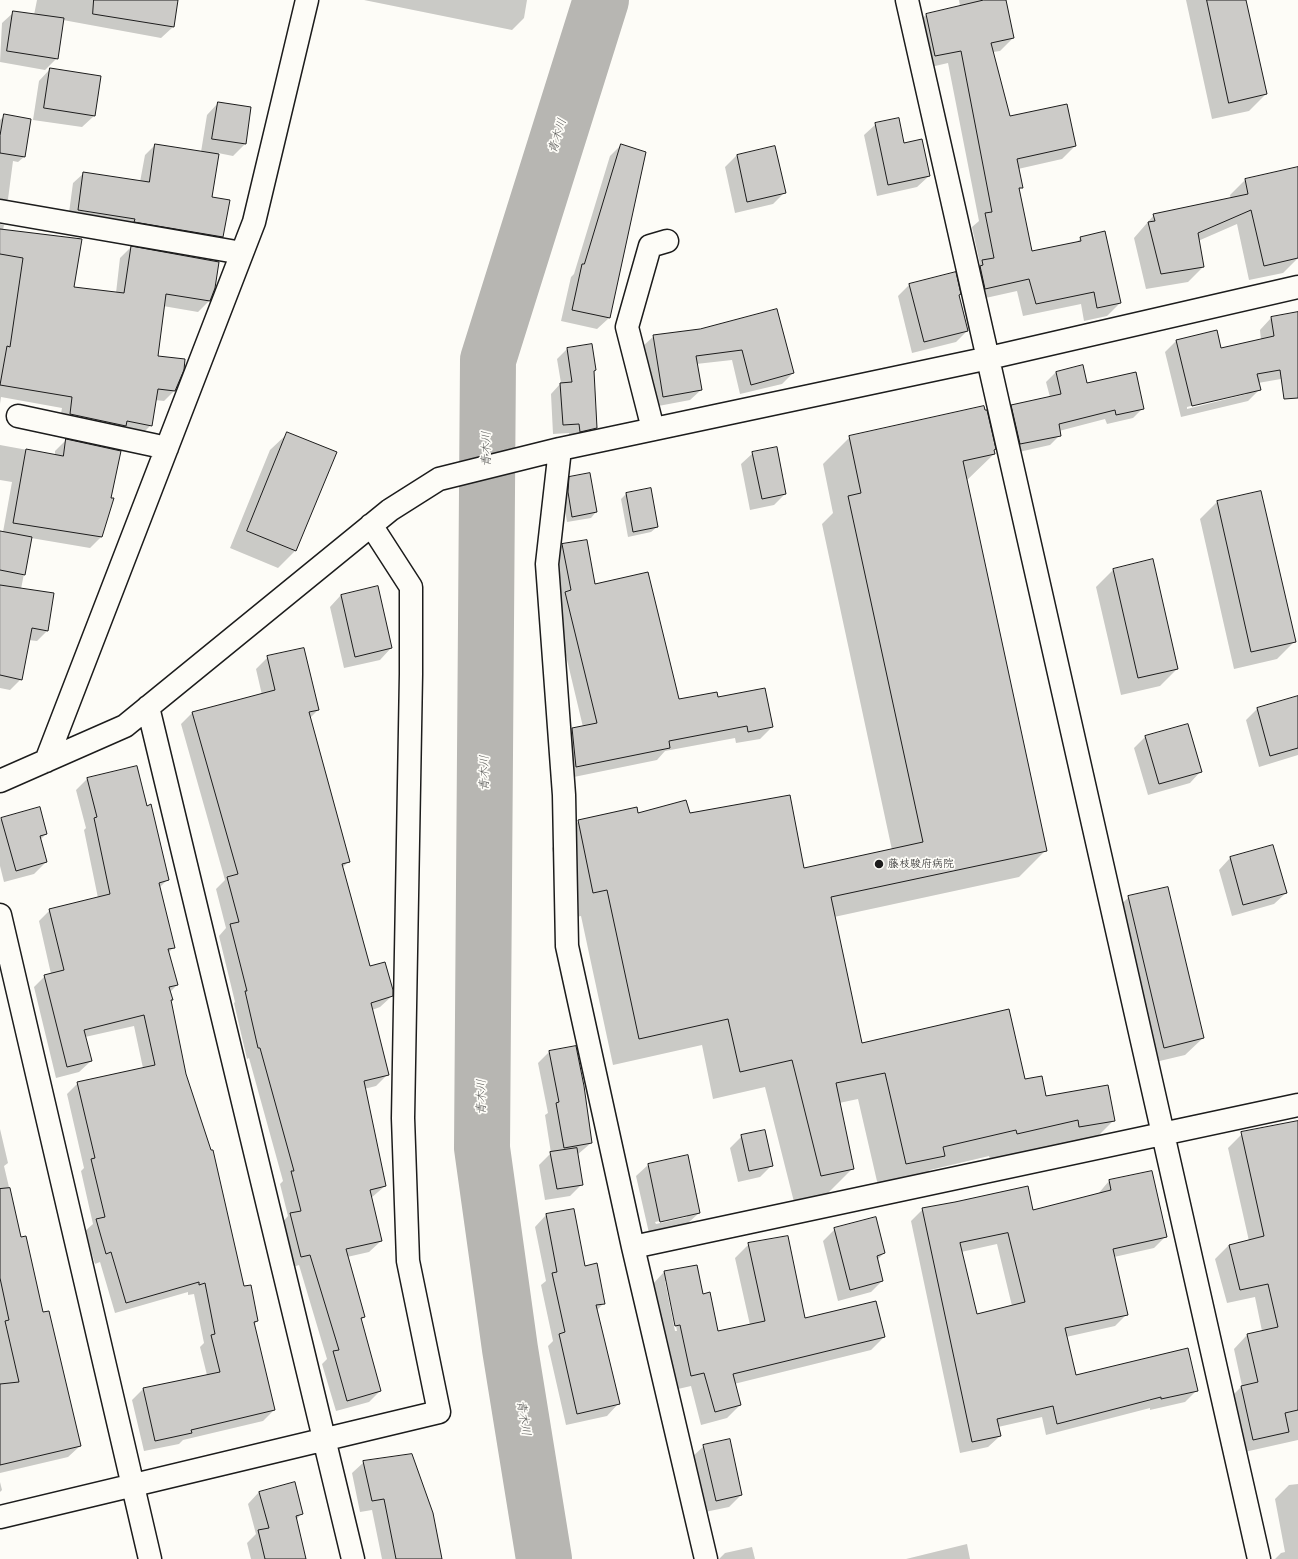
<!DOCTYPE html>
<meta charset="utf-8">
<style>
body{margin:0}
canvas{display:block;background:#fdfcf7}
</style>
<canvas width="1298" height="1559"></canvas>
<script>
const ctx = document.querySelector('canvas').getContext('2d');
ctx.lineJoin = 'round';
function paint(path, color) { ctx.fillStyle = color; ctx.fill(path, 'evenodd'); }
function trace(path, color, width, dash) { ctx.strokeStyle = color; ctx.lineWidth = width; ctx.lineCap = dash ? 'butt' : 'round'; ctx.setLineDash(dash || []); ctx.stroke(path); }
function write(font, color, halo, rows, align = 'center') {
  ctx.font = font + ' Pangolin,"Klee One",sans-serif'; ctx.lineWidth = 3.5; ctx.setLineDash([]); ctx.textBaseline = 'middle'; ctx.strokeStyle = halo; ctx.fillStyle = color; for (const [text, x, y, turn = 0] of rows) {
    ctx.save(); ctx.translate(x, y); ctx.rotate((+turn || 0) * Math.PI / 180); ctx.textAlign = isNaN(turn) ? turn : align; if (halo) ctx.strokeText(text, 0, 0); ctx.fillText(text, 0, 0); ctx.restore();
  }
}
const shadow = new Path2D(`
 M37 0H177L173 27 161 38 63 20 57 58 45 70 0 62 2 23 14 12 34 15Z
 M364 0H527L524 18 512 30Z
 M959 0H1005L1013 38 1000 51 993 52 1009 117 1075 146 1062 159 1018 169 1021 187 1019 190 1031 252 1076 243 1081 238 1120 303 1107 316 1084 321 1081 304 1023 316 1017 291 972 301 970 274 980 264 972 227 979 221 948 63 922 69 913 27 926 15 960 6Z
 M1186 0H1245L1266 94 1249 111 1212 119Z
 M50 69 94 116 82 127 33 120 39 81Z
 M218 103 250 108 245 144 233 156 218 153 211 198 222 237 211 247 68 220 73 183 84 173 140 182 145 155 155 145 201 152 207 115Z
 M4 116 24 157 18 162 13 161 8 199 0 207V120Z
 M876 124 903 144 929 176 917 187 877 196 864 135Z
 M621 145 609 318 597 329 561 321 571 277 574 274 610 156Z
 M775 147 784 193 773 204 735 213 725 167 737 155Z
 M1283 171 1298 258 1283 273 1249 280 1237 224 1198 241 1203 267 1188 282 1146 289 1134 238 1154 215 1231 199 1230 195 1245 180Z
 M0 224 4 225 3 230 73 288 116 293 120 258 131 247 209 301 198 312 163 306 156 356 175 390 164 401 155 400 151 425 140 436 59 425 62 408 1 397 0 404Z
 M955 273 958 295 967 331 956 342 912 353 898 296 909 285Z
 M1298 313V376L1258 383 1260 389 1248 401 1181 417 1165 352 1177 340 1220 350 1261 340 1260 330 1271 318ZM1247 392V394L1187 409V407Z
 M700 330 793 373 782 384 740 394 732 360 696 364 701 390 690 400 653 407 643 346 654 336Z
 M591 345 595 370 593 372 596 428 586 438 570 441 569 433 553 434 551 394 561 383 557 359 567 349Z
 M1082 366 1086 384 1143 408 1133 418 1107 424 1105 419 1059 431 1060 435 1050 445 1010 454 1002 415 1012 406 1050 397 1046 382 1056 372Z
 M288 433 295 551 278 568 230 548 270 450Z
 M850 437 993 450 994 454 966 481 1046 850 1019 877 834 917 861 1044 1024 1081 1045 1097 1114 1120 1087 1147 1052 1153 1051 1146 990 1160 989 1156 930 1170 917 1182 879 1190 858 1099 839 1103 853 1168 826 1195 794 1202 765 1087 713 1099 702 1045 613 1065 581 916 567 919 552 848 579 821 637 814H689L803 869 892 850 822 524 833 513 823 464Z
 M66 440 110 499H113L101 537 90 548 31 538 21 589 48 630 37 641 28 640 21 679 10 690 0 688V532H3L12 482 0 480V445L55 455V451Z
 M753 453 785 494 774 505 750 510 741 464Z
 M570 478 596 512 591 518 567 522 563 498 564 484Z
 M650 489 657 527 651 532 628 537 621 499 626 494Z
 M1217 502 1294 642 1277 659 1234 669 1200 519Z
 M563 545 678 700 717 698 772 727 760 739 736 743 735 738 665 751 657 760 564 779 560 741 572 729 583 727 554 605 550 557Z
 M1152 560 1177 669 1160 686 1121 695 1096 587 1113 570Z
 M341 595 391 648 380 660 344 668 330 607Z
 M268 657 318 710 310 718 349 861 342 868 370 967 392 996 380 1007 372 1010 388 1074 376 1086 364 1089 385 1186 371 1198 381 1241 369 1252 347 1257 364 1317 360 1321 380 1391 369 1402 336 1411 322 1364 327 1359 299 1265 290 1268 279 1226 288 1216 280 1184 283 1181 249 1058 247 1059 234 1003 235 1002 219 936 226 928 216 889 225 880 181 724 192 713 262 695 256 669Z
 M1298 697V755L1259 767 1246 720 1257 709Z
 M1145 737 1201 771 1190 783 1148 795 1134 748Z
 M136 767 168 879 159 888 174 947 168 953 177 985 170 992 172 999 170 1001 185 1074 243 1287 257 1321 254 1325 274 1410 263 1421 183 1440 179 1444 144 1451 132 1400 143 1389 207 1375 200 1347 204 1343 194 1294 188 1295V1292L115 1313 100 1262 95 1264 85 1231 93 1224 81 1171 84 1168 67 1094 78 1083 143 1068 134 1026 85 1037 91 1061 79 1072 56 1078 34 987 45 976 51 974 39 921 50 910 98 898 84 830 86 828 76 790 87 779Z
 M2 818 46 834 40 840 46 862 34 874 4 882 0 866V820Z
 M1272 846 1286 893 1274 904 1232 916 1219 870 1230 858Z
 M1129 897 1203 1038 1185 1055 1147 1064 1111 914Z
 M575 1047 591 1143 577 1155 582 1184 570 1196 545 1200 539 1165 551 1153 545 1115 548 1113 538 1063 549 1052Z
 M1298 1122V1440L1240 1453 1228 1400 1242 1386 1234 1349 1247 1335 1262 1331 1255 1297 1227 1303 1215 1259 1229 1245 1249 1241 1228 1148 1242 1134Z
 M0 1129 8 1163 4 1166 21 1238 80 1446 68 1457 0 1473Z
 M742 1136 772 1165 760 1177 738 1182 730 1148Z
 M687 1156 699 1213 687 1224 649 1233 636 1176 648 1165ZM687 1215V1217L656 1224 655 1222Z
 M1151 1172 1166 1236 1154 1248 1114 1257 1126 1315 1115 1326 1066 1337 1076 1376 1197 1390 1185 1402 1150 1410V1408L1046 1435 1042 1417 998 1427 1000 1436 988 1447 960 1453 911 1221 923 1209 1032 1211 1098 1194 1109 1181ZM997 1244 1012 1306 976 1315 961 1252Z
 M546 1215 584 1267 604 1303 597 1310 618 1404 607 1416 566 1425 548 1346 553 1341 541 1285 546 1281 535 1227Z
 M835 1229 884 1253 877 1260 882 1281 871 1292 838 1301 823 1241Z
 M749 1244 804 1319 884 1337 871 1350 734 1384 740 1405 727 1418 701 1425 691 1386 678 1389 667 1338 661 1339 651 1286 664 1272 696 1266 702 1295 717 1333 750 1325 735 1258ZM665 1281H667L677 1331H675Z
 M704 1446 741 1495 729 1507 705 1512 692 1457Z
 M364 1462 441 1559H382L372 1510 360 1512 352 1473Z
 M0 1482 2 1490 0 1492Z
 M1298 1484V1559H1275L1281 1553 1285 1552 1275 1499 1289 1485Z
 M259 1492 302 1513 296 1520 304 1559H251L247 1543 256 1534 248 1504Z
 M967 1544 970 1559H906Z
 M752 1547 755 1559H719L725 1553Z`);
const river = new Path2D(`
 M544 1559 510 1349 482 1148 488 360 601 0`);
const building = new Path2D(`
 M94 0H178L174 27 93 14Z
 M984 0H1006L1014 38 991 43 1010 116 1067 104 1076 146 1017 159 1023 188H1019L1032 251 1081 241 1080 237 1105 231 1121 303 1097 308 1094 292 1036 304 1029 279 985 289 980 266 983 265 982 260 994 258 985 213 992 212 961 51 935 56 926 14Z
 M1207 0H1246L1267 94 1229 103Z
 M13 11 64 18 58 59 7 51Z
 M50 68 101 76 95 116 44 108Z
 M218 102 251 107 246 144 212 139Z
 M4 114 31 119 25 157 0 153V136Z
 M899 118 904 143 922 139 930 176 888 185 875 123Z
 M155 144 219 154 212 197 230 200 223 237 134 222 135 219 78 210 83 172 149 182Z
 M621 144 646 152 610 318 572 310 582 264H584Z
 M775 146 786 193 747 202 737 155Z
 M1298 167V258L1264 266 1251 210 1198 233 1204 267 1161 274 1148 222 1155 221 1153 214 1248 194 1245 179Z
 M0 229 82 239 74 287 124 293 131 246 219 262 215 288 210 301 166 294 158 356 185 359 184 370 175 391 158 389 152 426 127 421 126 426 70 414 72 397 0 385 7 346 10 347 23 258 0 254Z
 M956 272 961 294 959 295 968 331 924 342 909 284Z
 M777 309 794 373 751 385 742 350 696 356 702 390 663 397 653 335 700 329Z
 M1298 312V398L1284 399 1280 370 1257 374 1261 390 1192 406 1176 340 1217 330 1221 348 1274 336 1271 317Z
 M592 344 596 370 594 371 597 428 580 432 579 424 563 425 560 383 572 382 567 348Z
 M1083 365 1087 383 1136 372 1144 409 1116 415 1115 410 1059 424 1061 436 1020 444 1011 405 1061 394 1056 372Z
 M984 406 985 410H987L996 449 994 450 995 454 963 461 1047 851 831 897 862 1043 1009 1009 1025 1079 1042 1076 1046 1096 1108 1085 1115 1121 1079 1127 1078 1120 1017 1134 1016 1130 943 1147 945 1156 906 1164 885 1073 836 1083 854 1169 821 1176 792 1060 740 1072 728 1019 639 1039 607 890 593 893 578 820 637 807 638 813 686 800 690 813 790 795 804 868 923 842 848 496 861 493 849 436Z
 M287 432 337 452 296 551 247 531Z
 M66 439 121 451 111 498H114L102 537 13 523 26 449 63 456Z
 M777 447 786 494 762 499 752 452Z
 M590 473 597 512 572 517 568 492 569 477Z
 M651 488 658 527 633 532 626 493Z
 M1261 491 1296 642 1251 652 1217 501Z
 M0 531 32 537 25 575 0 570Z
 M587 540 595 584 648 572 679 699 717 692 718 697 765 688 773 727 748 732 747 726 669 741 670 748 576 767 572 728 597 723 565 592 571 590 562 544Z
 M1153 559 1178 669 1138 678 1113 569Z
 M0 585 54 593 48 631 32 628 22 680 0 675Z
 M378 586 392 648 355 657 341 595Z
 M304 648 319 710 309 712 350 862 342 864 370 966 385 962 393 990V996L371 1003 389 1075 364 1081 386 1186 370 1190 382 1241 346 1249 365 1317 361 1318 381 1391 347 1401 333 1351 339 1350 310 1255 301 1257 290 1213 301 1211 291 1171H294L260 1048H258L245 991H247L230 924 239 922 227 877 238 874 192 712 275 690 267 656Z
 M1298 696V748L1270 756 1257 708Z
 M1188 724 1202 772 1159 784 1145 736Z
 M137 766 147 806 151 804 169 880 159 883 175 948 168 949 178 985 169 987 173 1000H171L186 1074 211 1150H213L244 1286 251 1285 258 1321 254 1322 275 1410 191 1430 192 1433 155 1441 143 1388 220 1372 211 1335 215 1334 205 1283 199 1285V1282L126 1303 111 1252 106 1254 96 1219 105 1217 91 1159 95 1158 77 1082 155 1065 144 1015 84 1030 92 1061 67 1067 44 975 64 970 49 909 110 894 94 818 97 817 87 778Z
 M40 807 47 834 40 836 47 862 16 871 1 818Z
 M1273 845 1287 893 1243 905 1230 857Z
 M1168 887 1204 1038 1164 1048 1128 896Z
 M576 1046 584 1086 592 1143 564 1148 556 1103 559 1102 549 1051Z
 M1298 1121V1410L1285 1413 1289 1432 1253 1440 1241 1386 1258 1382 1247 1334 1278 1327 1268 1284 1240 1290 1229 1245 1264 1236 1241 1132Z
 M765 1130 773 1166 749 1171 741 1135Z
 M577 1148 583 1185 557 1189 550 1152Z
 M688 1155 700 1213 660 1222 648 1164Z
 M1152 1171 1167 1237 1113 1249 1128 1315 1065 1328 1076 1375 1188 1348 1198 1391 1161 1399V1397L1057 1424 1053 1406 997 1419 1001 1436 972 1442 922 1208 955 1202 1028 1186 1033 1210 1111 1190 1109 1180ZM1008 1233 1025 1302 977 1314 960 1243Z
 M10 1188 21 1237 26 1236 43 1312 49 1311 81 1446 0 1465V1384L19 1382 5 1321 9 1320 0 1278V1189Z
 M574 1209 585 1266 597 1263 605 1304 596 1305 620 1404 577 1414 559 1334 565 1332 552 1273 557 1272 546 1214Z
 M876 1217 885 1253 877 1256 883 1281 850 1290 834 1228Z
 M788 1236 805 1318 876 1301 885 1337 733 1374 741 1405 715 1412 704 1373 691 1376 680 1325 675 1326 664 1271 697 1265 703 1294 710 1292 718 1331 765 1321 748 1243Z
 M730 1439 742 1495 716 1501 703 1445Z
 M412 1454 433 1513 442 1559H396L384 1499 372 1501 363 1461Z
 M295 1482 303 1514 296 1516 306 1559H265L258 1530 269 1528 259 1492Z`);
const street = new Path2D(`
 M907 0 1259 1559
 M0 211 242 253
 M18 416 167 448
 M653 429 627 327 650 246 667 241
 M560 449 547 564 564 795 567 946 633 1247 706 1559
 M148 707 353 1559
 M46 761 254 222 307 0
 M0 781 125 726 390 510 439 479 560 449 989 358 1298 287
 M0 915 150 1559
 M633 1247 1298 1105
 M0 1517 439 1412 408 1261 403 1118 411 674V587L371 525`);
const markers = [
 [879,864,5,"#1c1c1c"]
];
const poiNames = [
 ["藤枝駿府病院",888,864]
];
const waterNames = [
 ["青木川",558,136,-73],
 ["青木川",487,449,-90],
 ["青木川",485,773,-90],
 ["青木川",482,1097,-90],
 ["青木川",523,1418,81]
];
paint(shadow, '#0003');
trace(river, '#b7b6b2', 56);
paint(building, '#cccbc8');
trace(building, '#1c1c1c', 1);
trace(street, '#1c1c1c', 25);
trace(street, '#fdfcf7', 22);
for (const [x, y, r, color] of markers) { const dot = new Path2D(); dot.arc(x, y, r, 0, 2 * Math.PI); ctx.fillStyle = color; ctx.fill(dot); trace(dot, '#fdfcf7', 1.5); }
write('11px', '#1c1c1c', '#fdfcf7', poiNames, 'left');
write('italic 12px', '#5a5a58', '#fdfcf7', waterNames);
</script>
